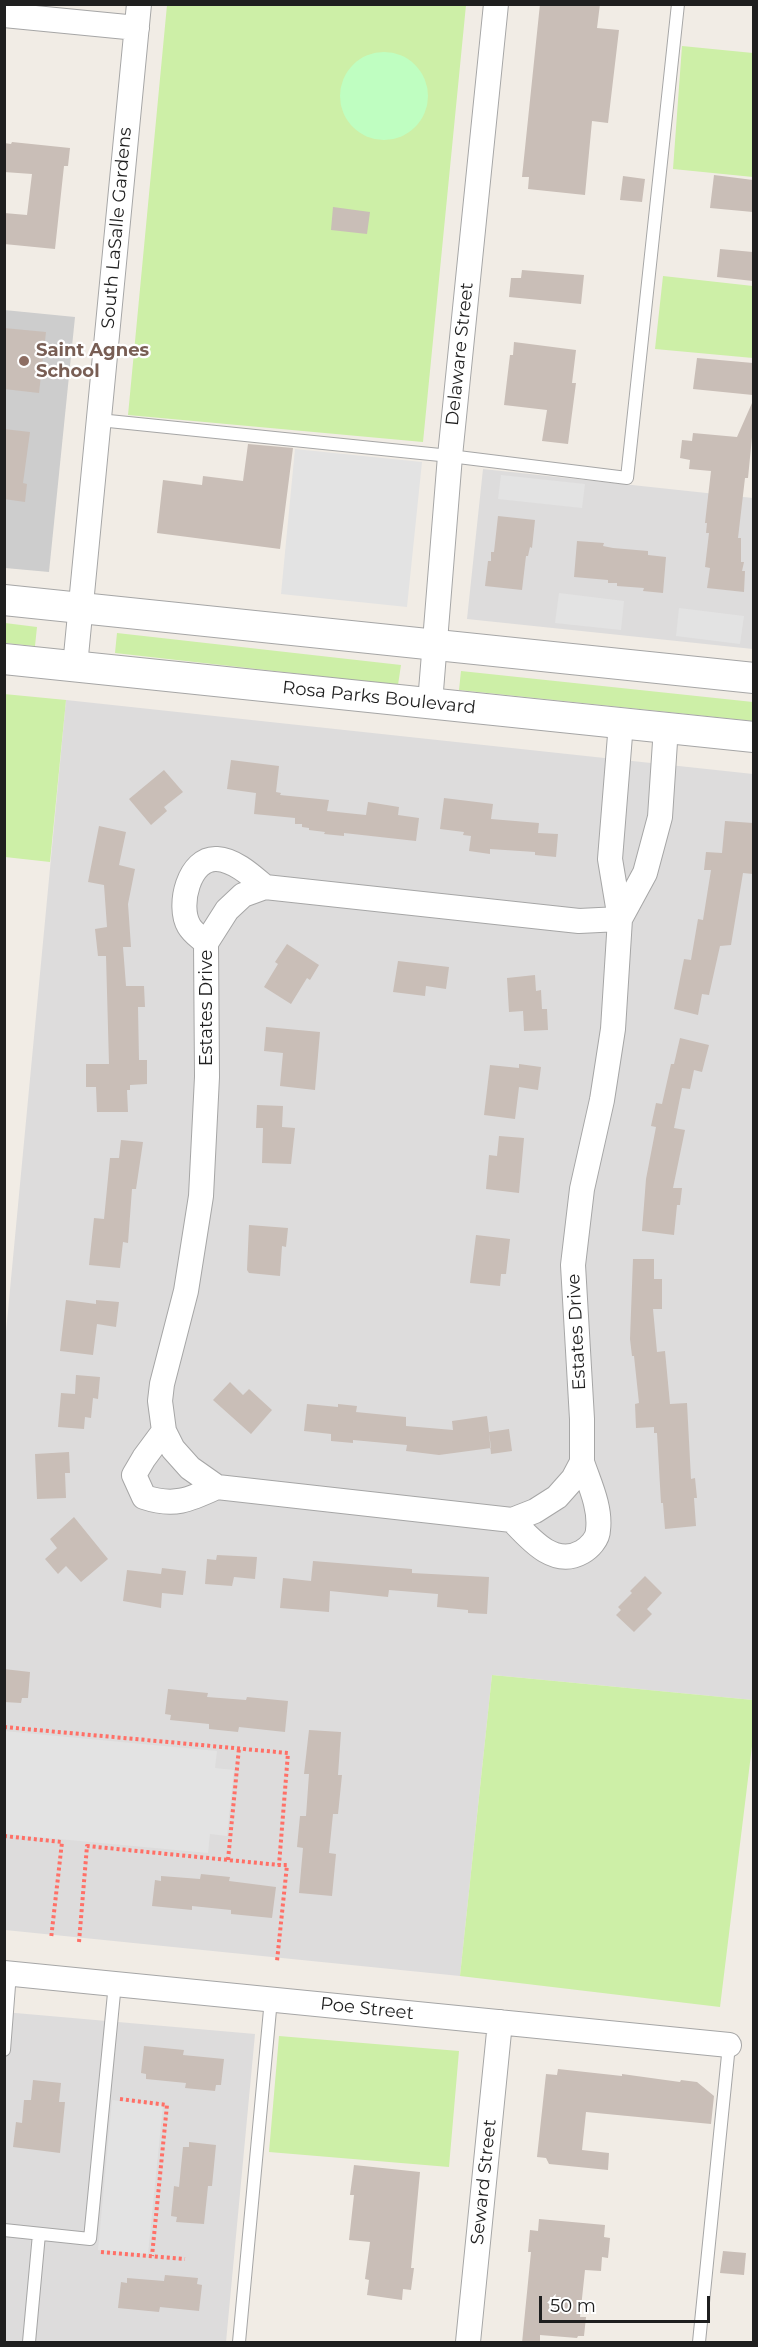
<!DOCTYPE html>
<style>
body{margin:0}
#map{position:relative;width:758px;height:2347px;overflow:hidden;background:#f1ece5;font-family:Montserrat,sans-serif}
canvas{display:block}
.frame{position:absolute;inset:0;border:6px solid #1f1f1f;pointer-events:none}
.scale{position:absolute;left:539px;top:2296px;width:171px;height:27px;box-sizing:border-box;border:3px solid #1f1f1f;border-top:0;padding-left:8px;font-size:18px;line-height:21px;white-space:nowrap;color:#1f1f1f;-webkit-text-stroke:4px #fff;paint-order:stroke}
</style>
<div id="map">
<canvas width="758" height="2347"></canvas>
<div class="frame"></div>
<div class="scale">50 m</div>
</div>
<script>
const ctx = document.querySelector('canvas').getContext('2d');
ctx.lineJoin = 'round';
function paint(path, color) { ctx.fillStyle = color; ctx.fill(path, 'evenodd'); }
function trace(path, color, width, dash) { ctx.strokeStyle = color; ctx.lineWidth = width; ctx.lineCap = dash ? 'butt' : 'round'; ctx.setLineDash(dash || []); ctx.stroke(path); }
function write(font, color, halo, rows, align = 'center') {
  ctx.font = font + ' Montserrat,sans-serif'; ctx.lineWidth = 4.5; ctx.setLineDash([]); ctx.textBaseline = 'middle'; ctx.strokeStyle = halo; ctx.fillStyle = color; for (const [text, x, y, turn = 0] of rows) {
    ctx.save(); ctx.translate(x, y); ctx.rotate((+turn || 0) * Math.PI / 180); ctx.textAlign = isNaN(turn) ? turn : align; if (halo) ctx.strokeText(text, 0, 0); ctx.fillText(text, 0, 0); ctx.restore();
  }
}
const residential = new Path2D(`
 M483 469 753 498V649L467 619Z
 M66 700 753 774V1700L492 1675 460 1976 5 1930V1342Z
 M4 2012 255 2034 226 2342H5Z`);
const religious = new Path2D(`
 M4 310 75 317 49 572 5 568Z`);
const grass = new Path2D(`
 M167 5H466L423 442 128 415Z
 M682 46 753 53V177L673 169Z
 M663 276 753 286V358L655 349Z
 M5 623 37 627 35 646 5 643Z
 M117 633 401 665 398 685 115 653Z
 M461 671 753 702V721L459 690Z
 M4 694 66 700 50 862 5 857Z
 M492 1675 753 1700V1738L720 2007 460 1976Z
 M279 2036 459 2051 449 2167 269 2152Z`);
const park = new Path2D(`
 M340 96a44 44 0 1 1 88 0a44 44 0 1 1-88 0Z`);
const parking = new Path2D(`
 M295 449 422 462 407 607 281 594Z
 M501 475 585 484 582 508 498 499Z
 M559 593 624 601 621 630 555 623Z
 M679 608 744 616 740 644 676 636Z
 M4 1731 217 1751 215 1768 234 1770 227 1836 210 1834 208 1853 5 1834Z
 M112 2100 163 2105 148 2254 98 2250Z`);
const building = new Path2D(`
 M540 4H600L597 28 619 30 608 123 592 121 585 195 528 189 529 177H522Z
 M12 142 70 148 68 166H64L55 249 4 244V213L27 215 32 174 4 172V143L11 144Z
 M714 175 753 180V212L710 208Z
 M623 176 645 179 642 202 620 200Z
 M333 207 370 212 367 234 331 230Z
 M720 249 753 252V281L717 277Z
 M522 270 584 275 581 304 509 297 511 278H521Z
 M4 328 46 332 39 393 4 389Z
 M514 342 576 350 572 383H576L568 444 542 441 547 410 504 405 510 355H513Z
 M697 358 753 363V395L693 389Z
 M752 403 753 427 748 478H745L738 538H741V562H744L742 571H745L744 592 707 588 710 568 705 567 709 533H706L707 523H705L711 471 689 469 690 460 680 458 682 440 692 441 693 433 737 437Z
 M4 429 30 432 23 483 27 484 25 502 4 499Z
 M248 444 293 448 280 549 157 533 163 480 202 485 203 476 243 481Z
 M498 516 535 520 532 548 530 547 528 556H526L522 590 485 586 488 561H491V552H494Z
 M577 541 604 543 603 546 613 548 648 551V555L666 557 663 593 643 591 644 588 617 586V583H608V580L574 577Z
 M231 760 279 766 276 792 281 793 280 795 329 800 327 811 366 815 368 802 399 807 398 815 419 818 416 841 344 833V836L324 834 325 832 309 830V828L302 827V824H295V818L254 814 256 793 227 789Z
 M164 770 183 792 164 807 167 811 151 825 129 799Z
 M444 798 493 804 491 819 539 823 538 833 558 834 556 857 535 855V852L490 849V854L469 851 471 836 463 835 464 832 440 829Z
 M725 821 753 823V874L743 873 731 945 720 946 709 995 702 994 698 1015 674 1009 684 959 691 960 698 919 703 920 711 870H704L706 852 722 853Z
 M99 826 126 832 119 865 135 869 128 904 131 947H123L126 986H144L145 1007H138L139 1060H147V1084L130 1085V1090H127L128 1112H97L96 1087H86V1064H109L106 956H98L95 929 107 927 104 885 88 882Z
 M287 944 319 965 310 980 307 978 291 1004 264 987 278 964 275 962Z
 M398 961 449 967 446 989 426 986 425 996 393 992Z
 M535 975 536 991 541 990 542 1009H547L548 1030 524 1031 523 1011 509 1012 507 978Z
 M266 1027 320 1032 315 1090 280 1086 283 1053 264 1051Z
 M680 1038 709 1045 702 1072 694 1070 690 1089 682 1088 674 1128 685 1130 673 1188H682L680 1205H677L674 1235 642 1231 646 1179 656 1127 651 1126 656 1103 662 1104 671 1064H674Z
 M519 1064 541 1067 538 1090 519 1087 515 1119 484 1115 490 1065 519 1068Z
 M257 1105 283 1106 282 1127 295 1128 291 1164 262 1163 263 1128H256Z
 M499 1136 524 1138 519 1193 486 1189 489 1155 497 1156Z
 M121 1140 143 1142 136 1189H132L128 1243 123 1242 120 1268 89 1265 94 1218 104 1219 110 1158H119Z
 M249 1225 288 1228 286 1247 282 1246 280 1276 249 1273 247 1270Z
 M476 1235 510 1239 506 1274H501L500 1286 470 1283Z
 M633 1259H654V1279H662V1309H653L657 1352 665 1351 670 1404 687 1403 691 1479 695 1478 697 1498H694L696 1526 665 1529 663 1503H661L657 1433H654V1427L636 1428 635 1404 639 1403 634 1356H632L630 1339Z
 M66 1300 96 1304V1300L119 1302 116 1327 97 1324 93 1355 60 1351Z
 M76 1375 100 1377 98 1399 93 1398 91 1418 85 1417 84 1429 58 1427 61 1393 75 1394Z
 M230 1382 243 1395 249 1389 272 1410 251 1434 213 1400Z
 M307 1404 338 1407V1404L357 1406 356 1412 406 1417V1426L453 1430 452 1421 487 1416 491 1448 439 1455 406 1451 407 1445 353 1440V1443L331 1441V1434L304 1431Z
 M509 1429 512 1451 491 1454 489 1432Z
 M69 1452 70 1473H65L66 1498 37 1499 35 1454Z
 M74 1517 108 1559 81 1582 66 1566 58 1574 45 1559 57 1548 50 1539Z
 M217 1555 257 1557 255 1579 234 1577 232 1586 205 1584 207 1559 216 1560Z
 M313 1561 412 1569V1573L489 1577 487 1614 468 1613V1610L437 1607 438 1594 389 1590 388 1597 330 1591 329 1612 280 1608 283 1578 311 1581Z
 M162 1568 186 1571 183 1595 162 1593 161 1608 123 1601 127 1570 161 1574Z
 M645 1576 662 1593 647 1609 652 1614 634 1632 616 1615 621 1610 618 1607 632 1593 630 1591Z
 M4 1669 30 1672 28 1698H22L21 1703 4 1702Z
 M168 1689 208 1693 207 1697 246 1700 247 1697 288 1701 285 1732 239 1727 238 1732 209 1729V1724L170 1720 171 1715 165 1714Z
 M309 1730 341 1732 338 1775H342L338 1814H333L329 1853 336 1854 332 1896 299 1893 303 1848 297 1847 300 1816H306L309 1774H304Z
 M201 1874 230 1877 229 1881 276 1887 272 1918 231 1914V1910L192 1906V1910L152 1906 155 1880 161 1881V1876L200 1879Z
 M144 2046 184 2050 183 2055 224 2059 221 2085H216L215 2091 185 2088 186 2083 146 2079V2074L141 2073Z
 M558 2069 622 2076V2074L680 2082 681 2080 697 2082 714 2096 711 2124 586 2112 582 2150 609 2153 608 2170 549 2164 546 2158 537 2157 546 2074 557 2075Z
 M33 2080 61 2083 59 2102H65L60 2153 13 2147 16 2122 22 2123 24 2100H31Z
 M189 2142 216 2145 212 2186H208L204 2224 176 2222 177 2217 171 2216 174 2186 179 2187 183 2147H189Z
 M354 2165 420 2172 411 2268H414L411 2290 403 2289 402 2300 367 2295 369 2280 365 2279 370 2242 349 2240 354 2195H350Z
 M539 2219 605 2225 604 2237 610 2238 608 2258 602 2257 601 2271 585 2270 580 2317H586L584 2336H578L577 2338 540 2335V2343H522L531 2252H528L530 2230 538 2231Z
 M723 2251 746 2253 744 2275 720 2273Z
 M165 2275 198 2278 197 2284 202 2285 199 2311 160 2307 159 2312 118 2308 121 2282 127 2283V2278L164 2281Z`);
const path = new Path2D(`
 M4 1727 288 1753 279 1865
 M4 1836 62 1842 51 1939
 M228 1860 239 1748
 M79 1942 87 1846 279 1865H287L277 1961
 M120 2099 167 2105 152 2256
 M101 2252 185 2259`);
const service = new Path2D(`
 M99 420 450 456 627 478 678 4
 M4 2050 10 1973
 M4 2230 90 2239 115 1983
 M29 2342 39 2234
 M239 2342 271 1999
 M699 2342 729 2045`);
const minor = new Path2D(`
 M4 15 137 28
 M75 666 139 4
 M430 703 450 456 496 4
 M620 919 579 921 265 887 243 895 227 910 206 943 207 1077 201 1196 186 1291 162 1384 160 1401 164 1431 173 1449 190 1468 217 1487 512 1520 535 1511 557 1497 573 1479 582 1462V1419L573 1265 582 1189 602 1100 613 1029 620 919 610 859 621 723
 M620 919 645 873 660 817 666 727
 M206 943C201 938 193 933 189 926 177 906 189 857 217 859 235 860 252 876 265 887
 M164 1431 144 1458 134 1475 144 1497C174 1507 189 1500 217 1487
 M512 1520C530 1539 554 1568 582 1552 589 1548 598 1539 598 1530 601 1507 589 1483 582 1462
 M4 1973 729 2045
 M468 2342 500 2022`);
const tertiary = new Path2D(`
 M4 600 754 678
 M4 659 754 737`);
const markers = [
 [24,361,6,"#8d6e63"]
];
const streetNames = [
 ["South LaSalle Gardens",117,228,-85],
 ["Delaware Street",460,354,-84],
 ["Rosa Parks Boulevard",379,698,6],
 ["Estates Drive",207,1008,-90],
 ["Estates Drive",577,1332,-93],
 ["Poe Street",367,2009,6],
 ["Seward Street",484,2182,-84]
];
const educationNames = [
 ["Saint Agnes",36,351],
 ["School",36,372]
];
paint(residential, '#dddcdc');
paint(religious, '#cdcdcd');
paint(grass, '#cdefa7');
paint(park, '#bffec1');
paint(parking, '#e3e3e3');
paint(building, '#c9beb7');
trace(service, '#a6a6a6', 14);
trace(minor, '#a6a6a6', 26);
trace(tertiary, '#a6a6a6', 32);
trace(path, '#ff7067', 4, [3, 3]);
trace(service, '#fff', 12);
trace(minor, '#fff', 24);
trace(tertiary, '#fff', 30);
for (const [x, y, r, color] of markers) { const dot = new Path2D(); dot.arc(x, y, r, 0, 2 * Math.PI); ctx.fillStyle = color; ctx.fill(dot); trace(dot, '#fff', 2); }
write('18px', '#1f1f1f', '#fff', streetNames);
write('bold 18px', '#785e54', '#fff', educationNames, 'left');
</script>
